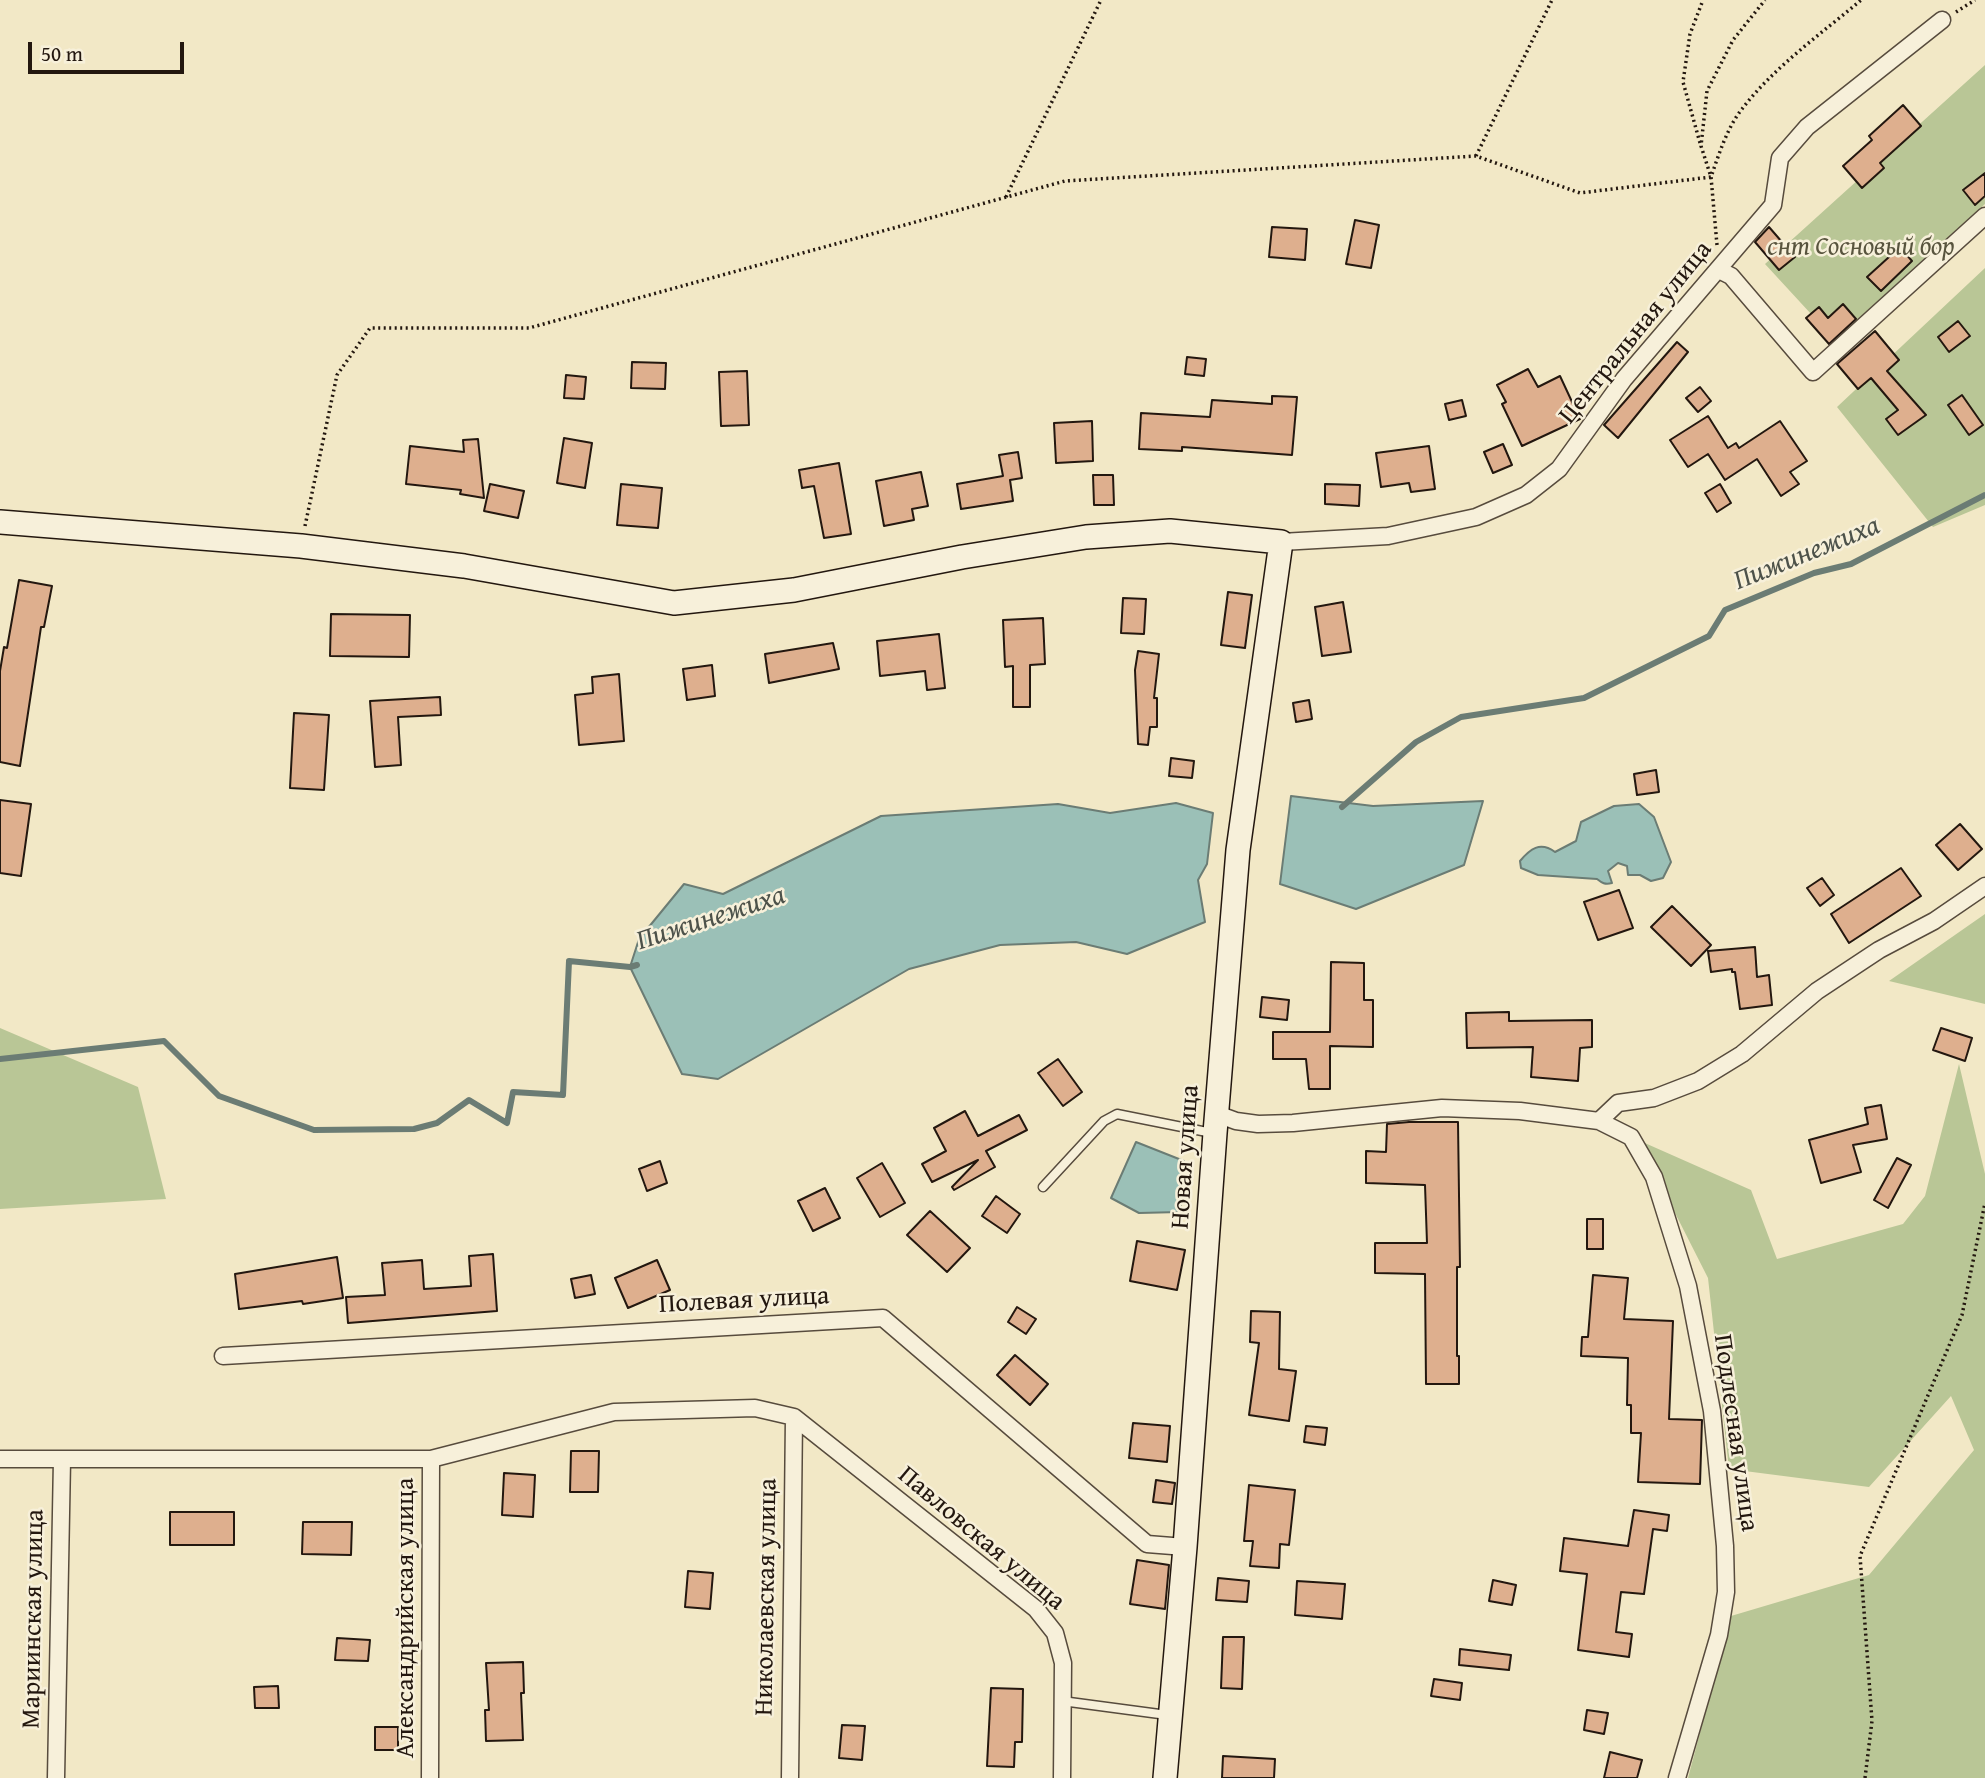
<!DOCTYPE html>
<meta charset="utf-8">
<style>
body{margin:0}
#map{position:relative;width:1985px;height:1778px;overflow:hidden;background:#f2e8c6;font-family:"Gentium Book Plus",serif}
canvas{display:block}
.scale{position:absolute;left:28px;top:42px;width:156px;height:32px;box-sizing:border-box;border:4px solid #23170f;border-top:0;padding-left:9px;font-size:21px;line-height:24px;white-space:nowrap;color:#23170f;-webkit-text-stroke:5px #f7f0da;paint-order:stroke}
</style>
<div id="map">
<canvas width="1985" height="1778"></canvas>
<div class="scale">50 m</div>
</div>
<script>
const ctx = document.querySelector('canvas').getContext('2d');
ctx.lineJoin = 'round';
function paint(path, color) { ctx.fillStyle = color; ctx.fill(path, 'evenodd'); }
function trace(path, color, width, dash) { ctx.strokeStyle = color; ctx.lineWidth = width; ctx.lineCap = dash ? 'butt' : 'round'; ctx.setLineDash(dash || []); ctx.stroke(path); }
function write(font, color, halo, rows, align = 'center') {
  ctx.font = font + ' "Gentium Book Plus",serif'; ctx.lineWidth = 5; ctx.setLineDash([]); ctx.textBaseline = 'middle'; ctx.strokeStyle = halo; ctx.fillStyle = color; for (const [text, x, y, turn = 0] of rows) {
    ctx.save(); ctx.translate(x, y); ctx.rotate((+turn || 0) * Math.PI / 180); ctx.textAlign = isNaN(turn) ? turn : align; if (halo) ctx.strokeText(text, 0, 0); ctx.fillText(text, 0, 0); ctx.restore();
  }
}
const green = new Path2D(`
 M1985 65V204L1835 340 1765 264Z
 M1985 268V505L1933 527 1837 407Z
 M1985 914V1004L1889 981Z
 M0 1028 138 1087 166 1199 0 1209Z
 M1959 1064 1985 1174V1778H1688L1731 1616 1869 1575 1974 1450 1951 1396 1869 1487 1729 1469 1708 1278 1638 1140 1751 1190 1777 1259 1903 1224 1925 1196Z`);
const water = new Path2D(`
 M1291 796 1373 806 1483 801 1464 865 1356 909 1280 884Z
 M1176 803 1213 813 1207 864 1198 880 1205 922 1127 954 1076 942 1000 945 909 969 718 1079 682 1074 630 967 639 939 684 884 723 894 881 816 1058 804 1110 813Z
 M1639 804 1654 817 1671 862 1663 878 1651 881 1640 875H1628L1627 866 1618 863 1608 871 1612 883C1605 885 1602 883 1597 879L1538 875 1521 868 1520 861C1530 849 1540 841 1555 852L1576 841 1581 822 1614 806Z
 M1136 1142 1184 1161 1180 1212 1139 1213 1111 1198Z`);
const stream = new Path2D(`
 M1342 807 1416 742 1461 717 1584 698 1709 636 1725 610 1814 573 1851 564 1985 495
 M0 1059 164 1041 219 1096 314 1130 414 1129 437 1123 469 1100 507 1123 513 1092 563 1095 569 961 630 967 637 965`);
const building = new Path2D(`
 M1903 105 1921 126 1880 163 1884 168 1862 188 1843 166 1872 140 1869 136Z
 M1985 173V196L1975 205 1963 190Z
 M1355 220 1379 225 1371 268 1346 264Z
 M1272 227 1307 229 1305 260 1269 257Z
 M1769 227 1795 257 1779 270 1755 242Z
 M1900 247 1912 261 1881 291 1867 277Z
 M1843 304 1856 319 1829 344 1806 318 1819 307 1828 318Z
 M1958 321 1970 336 1949 352 1938 337Z
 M1875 331 1899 360 1887 371 1926 415 1898 435 1886 419 1898 410 1871 378 1858 389 1837 364Z
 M1677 342 1688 352 1618 438 1604 425Z
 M1187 357 1206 359 1204 376 1185 374Z
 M632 362 666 363 665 389 631 388Z
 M1528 369 1538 387 1560 376 1580 419 1522 446 1502 404 1506 402 1497 385Z
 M747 371 749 425 721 426 719 372Z
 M566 375 586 377 584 399 564 398Z
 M1700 387 1711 401 1698 412 1686 398Z
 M1962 395 1983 425 1969 435 1948 405Z
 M1272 396 1297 397 1292 455 1182 447V451L1139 449 1141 413 1210 417 1212 400 1272 404Z
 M1462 400 1466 416 1449 420 1445 404Z
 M1708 416 1728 448 1736 443 1739 448 1780 421 1807 461 1790 472 1799 484 1781 496 1757 459 1725 480 1708 454 1688 467 1670 440Z
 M1092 421 1093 461 1056 463 1054 423Z
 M564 438 592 443 585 488 557 483Z
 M478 439 484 498 460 494 461 490 406 484 410 446 464 452 463 440Z
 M1503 444 1512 465 1493 473 1484 452Z
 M1429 446 1435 489 1411 492 1409 483 1381 487 1376 453Z
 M1018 452 1022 478 1010 480 1013 501 961 509 957 484 1003 476 999 455Z
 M839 463 851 534 824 538 814 486 802 488 799 470Z
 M921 472 928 506 912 509 914 520 884 526 876 481Z
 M1093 475H1113L1114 505H1094Z
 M490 484 524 491 518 518 484 511Z
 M621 484 662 488 658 528 617 525Z
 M1325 484 1360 485 1359 506 1325 504Z
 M1720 484 1731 503 1717 512 1705 493Z
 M19 580 52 586 44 627H41L20 766 0 762V671L4 647 7 648Z
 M1228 592 1252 595 1245 648 1221 645Z
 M1123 598 1146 599 1144 634 1121 633Z
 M1343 602 1351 652 1322 656 1315 607Z
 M331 614 410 615 409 657 330 656Z
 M1043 618 1045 664 1030 665V707H1013V666L1005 667 1003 620Z
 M939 634 945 688 927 690 925 671 880 676 877 641Z
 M833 643 839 669 769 683 765 654Z
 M1138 651 1159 654 1154 698H1157V727H1150L1148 745 1138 744 1135 670Z
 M712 665 715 696 687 700 683 669Z
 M619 674 624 741 579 745 575 695 593 693 592 677Z
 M440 697 441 715 398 717 401 765 375 767 370 701Z
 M1309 700 1312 719 1296 722 1293 703Z
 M294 713 329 715 324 790 290 788Z
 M1171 758 1194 761 1192 778 1169 776Z
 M1656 770 1659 792 1637 795 1634 774Z
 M0 800 31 804 21 876 0 873Z
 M1960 824 1982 849 1958 870 1936 845Z
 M1901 868 1921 896 1849 943 1831 914Z
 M1822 878 1834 895 1820 906 1807 888Z
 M1619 890 1633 928 1598 940 1584 902Z
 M1672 906 1711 945 1691 966 1651 927Z
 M1755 947 1757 977 1769 975 1772 1005 1740 1009 1735 972H1732V969L1711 972 1708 951Z
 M1331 962 1364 963V1000H1373V1047L1330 1046V1089H1309L1306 1059H1273V1032H1330Z
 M1262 997 1289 1000 1287 1020 1260 1017Z
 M1509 1012V1021L1592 1020V1047L1580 1048 1578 1081 1531 1077 1533 1047 1467 1048 1466 1013Z
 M1941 1028 1972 1038 1965 1061 1933 1050Z
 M1058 1059 1082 1092 1063 1106 1038 1073Z
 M1881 1105 1887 1139 1853 1145 1861 1172 1821 1183 1809 1140 1868 1124 1865 1108Z
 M965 1111 978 1136 1019 1115 1027 1130 986 1151 995 1167 954 1190 952 1187 978 1160 932 1182 922 1164 946 1151 934 1128Z
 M1409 1122H1458L1460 1267H1457V1356H1459V1384H1426L1425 1274 1375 1273V1243H1427L1425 1185 1366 1183V1151L1386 1152 1387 1124Z
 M1897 1158 1911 1165 1888 1208 1874 1200Z
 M660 1161 667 1183 647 1191 639 1169Z
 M882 1163 905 1203 880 1217 857 1178Z
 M825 1188 840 1218 813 1231 798 1201Z
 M996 1196 1020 1214 1007 1233 982 1216Z
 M930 1211 970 1248 947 1272 907 1235Z
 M1587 1219H1603V1249H1587Z
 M1137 1241 1185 1250 1177 1290 1130 1281Z
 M493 1254 497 1311 348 1323 346 1297 385 1295 382 1263 422 1260 424 1289 471 1286 469 1256Z
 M337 1257 343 1298 303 1304 302 1301 239 1309 235 1274Z
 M657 1260 670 1290 628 1308 615 1278Z
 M591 1275 595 1294 575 1298 571 1279Z
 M1593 1275 1628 1278 1624 1319 1673 1321 1669 1419 1702 1420 1700 1484 1638 1482 1641 1433H1631V1405H1627L1628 1358 1581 1356 1582 1337H1588Z
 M1017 1307 1036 1319 1026 1334 1008 1322Z
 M1251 1311 1280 1312 1279 1369 1296 1371 1289 1421 1249 1415 1259 1343 1250 1342Z
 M1015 1355 1048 1384 1030 1405 997 1375Z
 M1133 1423 1170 1426 1167 1462 1129 1458Z
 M1306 1426 1327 1428 1325 1445 1304 1442Z
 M571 1451H599L598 1492H570Z
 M504 1473 535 1475 533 1517 502 1515Z
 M1156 1480 1175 1483 1172 1504 1153 1502Z
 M1249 1485 1295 1490 1289 1545 1280 1544 1279 1568 1250 1566 1253 1541H1244Z
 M1634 1510 1669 1515 1667 1531 1653 1529 1644 1594 1621 1592 1616 1632 1632 1634 1629 1657 1578 1650 1587 1574 1560 1571 1564 1538 1628 1546Z
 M170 1512H234V1545H170Z
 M303 1522H352L351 1555 302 1554Z
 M1137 1560 1169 1565 1165 1609 1130 1604Z
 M688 1571 713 1573 710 1609 685 1607Z
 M1218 1578 1249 1581 1247 1602 1216 1600Z
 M1493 1580 1516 1585 1512 1605 1489 1601Z
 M1297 1581 1345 1584 1342 1619 1295 1615Z
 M1223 1637H1244L1242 1689 1221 1688Z
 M337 1638 370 1640 368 1661 335 1660Z
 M1460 1649 1511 1655 1509 1670 1459 1665Z
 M523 1662 524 1693H521L523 1740 486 1741 485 1710H489L486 1663Z
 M1434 1679 1462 1683 1460 1700 1431 1696Z
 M278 1686 279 1708H255L254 1687Z
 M991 1688 1023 1689 1022 1742H1015L1014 1767 987 1766Z
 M1587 1710 1608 1713 1604 1734 1584 1730Z
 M842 1725 865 1726 862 1760 839 1758Z
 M375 1727H398V1750H375Z
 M1610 1752 1642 1760 1637 1778H1604Z
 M1223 1756 1275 1759 1274 1778H1222Z`);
const path = new Path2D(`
 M1956 12 1975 0
 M1700 143 1683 82 1690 34 1703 0
 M1476 156 1552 0
 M1006 197 1101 0
 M1717 245 1711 177 1701 146 1707 91 1733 40 1765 0
 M305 526 337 375 370 328H529L1065 181 1476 156 1580 193 1711 177C1719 154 1727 128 1742 109 1774 67 1821 34 1861 0
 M1865 1778 1872 1721 1860 1556 1962 1315 1985 1203`);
const lane = new Path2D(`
 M1043 1187 1104 1121 1117 1114 1212 1133
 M1062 1701 1167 1715`);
const street = new Path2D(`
 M1719 270 1731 276 1813 372 1985 216
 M1281 542 1388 536 1476 517 1526 495 1559 469 1624 379 1773 205 1780 158 1807 127 1942 20
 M1217 1114 1236 1121 1258 1124 1293 1123 1442 1108 1520 1111 1599 1121 1631 1137 1654 1177 1688 1286 1712 1411 1725 1546 1726 1592 1719 1635 1677 1778
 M1599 1121 1618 1103 1654 1098 1698 1081 1742 1054 1817 991 1879 950 1934 921 1985 886
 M223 1356 883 1318 1147 1544 1185 1547
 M0 1459H431L614 1412 755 1408 794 1417 1036 1609 1055 1633 1063 1663 1062 1778
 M56 1778 62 1460
 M430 1778 431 1459
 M790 1778 794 1417`);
const secondary = new Path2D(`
 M0 522 301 546 464 566 674 603 794 590 962 557 1086 537 1170 531 1281 542 1238 850 1215 1133 1185 1547 1165 1778`);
const parkNames = [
 ["снт Сосновый бор",1861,247]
];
const streetNames = [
 ["Центральная улица",1636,333,-51],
 ["Новая улица",1186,1157,-86],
 ["Полевая улица",744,1301,-3],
 ["Подлесная улица",1735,1433,82],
 ["Павловская улица",981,1539,40],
 ["Николаевская улица",767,1597,-89],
 ["Александрийская улица",406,1618,-90],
 ["Мариинская улица",34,1619,-89]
];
const waterNames = [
 ["Пижинежиха",1807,554,-22],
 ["Пижинежиха",711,919,-18]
];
paint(green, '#b9c696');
paint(water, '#9bc0b7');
trace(water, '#6b7c74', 2);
trace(stream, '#6b7c74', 6);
paint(building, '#deaf8e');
trace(building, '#23170f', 2);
trace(lane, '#574b3d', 11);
trace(street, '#574b3d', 19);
trace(secondary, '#23170f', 26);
trace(path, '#23170f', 3.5, [2, 3.5]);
trace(lane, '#f7f0da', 8);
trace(street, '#f7f0da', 16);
trace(secondary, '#f7f0da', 23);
write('italic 26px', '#58543e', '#f7f0da', parkNames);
write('26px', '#23170f', '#f7f0da', streetNames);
write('italic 28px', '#4d524a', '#f7f0da', waterNames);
</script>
